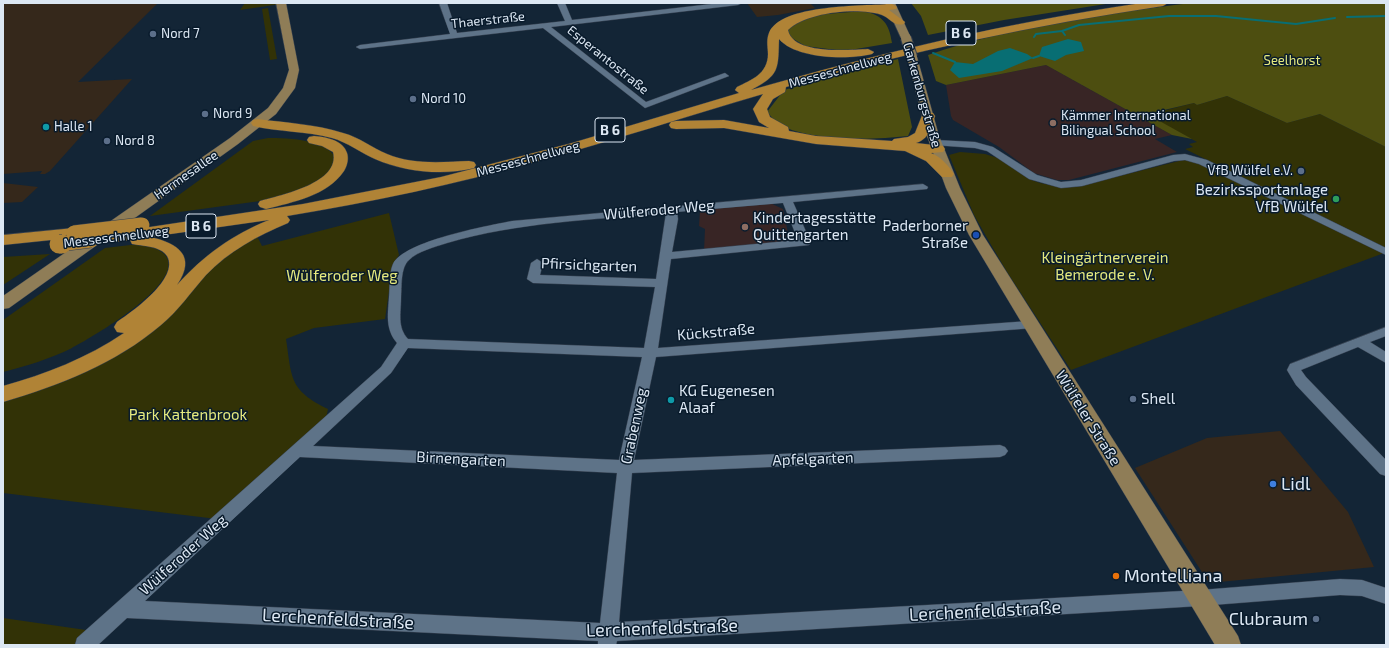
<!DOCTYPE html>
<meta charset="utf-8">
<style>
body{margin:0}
#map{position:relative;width:1389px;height:648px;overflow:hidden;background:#132536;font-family:"Exo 2",sans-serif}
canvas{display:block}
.frame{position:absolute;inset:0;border:4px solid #dce7f3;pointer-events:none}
</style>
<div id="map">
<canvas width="1389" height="648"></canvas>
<div class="frame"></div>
</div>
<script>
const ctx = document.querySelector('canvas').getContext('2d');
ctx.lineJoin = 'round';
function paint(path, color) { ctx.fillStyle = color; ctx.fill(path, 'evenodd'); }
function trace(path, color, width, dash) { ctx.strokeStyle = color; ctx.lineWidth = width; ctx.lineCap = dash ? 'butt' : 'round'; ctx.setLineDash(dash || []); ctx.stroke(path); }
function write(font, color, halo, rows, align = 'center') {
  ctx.font = font + ' "Exo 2",sans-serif'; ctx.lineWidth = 3; ctx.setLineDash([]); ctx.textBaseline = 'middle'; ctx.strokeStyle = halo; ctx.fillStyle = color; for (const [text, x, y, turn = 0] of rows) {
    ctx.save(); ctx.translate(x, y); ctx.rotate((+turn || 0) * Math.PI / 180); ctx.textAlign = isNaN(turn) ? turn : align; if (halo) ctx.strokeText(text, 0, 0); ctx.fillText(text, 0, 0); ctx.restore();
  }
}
const commercial = new Path2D(`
 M3 3H158L78 82 132 79 50 171 45 174H40L42 171 3 174Z
 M747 3H810L815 8 778 15 757 17Z
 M3 183 38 187 22 202 3 203Z
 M1280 431 1348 512 1374 567 1209 583 1135 468 1207 438Z`);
const education = new Path2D(`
 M1046 65 1172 135 1155 139 1177 152 1069 180H1057L1034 173 999 147 953 120 951 116 946 85Z
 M770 203 783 209 790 243 704 251 705 229 699 226 700 210Z`);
const green = new Path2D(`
 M245 3H281V4L240 10Z
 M268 8 277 59 270 60 262 9Z
 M1227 96 1287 123 1320 114 1386 147V248L1185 149 1193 147 1189 144 1197 142 1147 115 1194 103 1197 105Z
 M268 138C288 138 333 139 337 163L323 180 275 199 150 216 253 141Z
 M960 152 985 154 1001 159 1029 179 1040 183 1062 187H1076L1187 159 1201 163 1384 253 1071 370 1007 272 990 243 974 215 949 155Z
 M389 213 399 255 393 264 385 319 314 328 286 339C292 378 289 390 328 409L326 418 217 519 3 493V394L72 370 174 301 255 232 262 246Z
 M139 244C226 259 97 335 72 348 50 359 26 366 3 372V320L105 248Z
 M50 254 3 285V257Z
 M3 618 93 631 78 645H3Z`);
const forest = new Path2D(`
 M911 3H1112L1004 20 928 35 921 16Z
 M1191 3H1386V147L1320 114 1287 123 1227 96 1197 105 1194 103 1147 114 1192 139 1172 135 1046 65 946 85 936 81 928 55C1012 26 1103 14 1191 3Z
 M864 11C883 16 889 23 892 43L844 51 805 46 787 35 788 27 813 15Z
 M898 59 912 127 908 136C872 140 813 142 780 125 775 122 771 116 767 112L784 90Z`);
const water = new Path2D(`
 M1068 39 1081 42 1084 51 1066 55 1055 61 1039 56 1042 47Z
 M1010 48 1027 54 1033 58 1002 71 959 78 950 70 955 62 973 64 998 51Z`);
const stream = new Path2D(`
 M1347 17 1386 16
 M1065 35 1062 31 1079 25 1169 16H1216L1296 24 1335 18
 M1034 37 1036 34 1062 31
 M933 53 955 62
 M1033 58 1039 56`);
const minor = new Path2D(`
 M439 3H447L457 33 565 21 557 3H565L572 20 720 3H742L738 5 551 27 646 102 722 74 725 73 729 76 645 108 543 28 360 49 356 47 360 45 450 34Z
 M936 140 975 142 993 147 1037 175 1061 182 1081 180 1173 155 1185 154 1207 160 1386 248V255L1199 164 1185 160 1174 161 1082 186 1061 188 1029 179 987 151 975 148 933 145 931 143 933 141Z
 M923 184 928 187 927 189 793 202 811 243 809 245 671 259 658 348 1029 321 1034 322 1036 325 1034 328 656 357 634 460 1000 445 1005 447 1008 451 1005 455 1000 457 632 473 619 622 1200 590 1340 579 1362 580 1386 588V604L1362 596 1340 595 1200 606 617 641 616 645H598V641L127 618 98 645H75L77 638 381 367 397 343C385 329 388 314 389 297 390 287 389 273 393 264 404 241 487 226 512 221ZM783 203 798 240 672 252 678 219 677 212ZM666 213 656 279 540 275 543 263 537 259 531 263 527 279 533 283 655 287 644 348 408 339C397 327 401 313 401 298 402 287 400 268 409 260 418 251 435 247 447 243 518 222 593 220 666 213ZM408 348 642 357 619 460 313 446 391 373ZM300 457 617 473 600 623 145 601Z
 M1386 327V336L1370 342 1386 352V363L1358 347 1301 370 1306 377 1386 460V476L1380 474 1296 385 1287 370 1290 364Z`);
const major = new Path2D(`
 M276 3H286L299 70 295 88 276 114 238 144 9 308 3 309V296L230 138 268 108 283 88 289 70Z
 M885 3H895L911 38 910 40 906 41 901 38Z
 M912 54 917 57 939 136 960 188 983 235 1238 636 1241 645H1215L969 235 946 188 927 136 907 57Z`);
const highway = new Path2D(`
 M1142 3H1168L1163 6C1036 25 910 51 786 87L785 92 773 99 767 109 770 117 788 127 789 131 816 136 892 141 894 139 908 137 915 133 923 113H933L935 116C931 128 929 139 916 143L943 146 945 149 943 152 931 153C940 156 949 166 954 174L952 177H942L926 161 905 151 816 144 724 128 676 129 671 128 669 125 671 122 676 121 724 120 769 128 759 122 753 109 763 94C688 116 614 140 539 161 456 184 372 202 287 216L290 220 288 223C257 236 229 251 206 275 191 292 178 311 161 325 115 364 60 385 3 402V386C46 374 87 358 124 333L117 332 114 327 117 322C132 312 180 278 167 256 161 246 142 246 132 244L130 240 116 242 110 241 108 237 110 233 303 204 441 177 572 143 739 93 735 90 737 87C751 80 768 74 768 54 768 48 766 40 769 33 780 4 864 6 892 4L897 7 896 9 889 10 905 22 904 24C894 27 890 18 882 15 858 7 807 12 788 30 793 55 848 50 868 49L874 52 872 54C848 60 796 59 779 39 778 69 780 75 751 90 880 53 1009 22 1142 3ZM269 220C232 235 204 255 177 285 197 256 178 243 150 237Z
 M258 119C286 123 315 124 343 133 359 137 372 148 387 154 413 165 442 162 469 161L474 162 476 165 474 168C444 176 404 172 375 159 361 153 347 142 332 138 306 131 279 132 253 126L251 123 253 120Z
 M314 136C326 137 343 140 347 153 349 159 347 166 344 171 327 196 293 202 266 209L260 207 258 204 260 201C281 195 341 183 333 152L322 146 309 143 307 140 309 137Z
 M74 228 80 229 82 233 80 237 3 245V235Z`);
const majorBridge = new Path2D(`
 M906 38 912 57`);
const highwayBridgeFar1 = new Path2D(`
 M74 233 142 225
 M59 244 91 240`);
const highwayBridge = new Path2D(`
 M59 244H62`);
const markers = [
 [153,34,4,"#5c6f8a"],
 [413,99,4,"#5c6f8a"],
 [205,114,4,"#5c6f8a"],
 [1053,123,4,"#8d6e63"],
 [46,127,4,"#0f9aa8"],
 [107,141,4,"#5c6f8a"],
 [1301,171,4,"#5c6f8a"],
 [1336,199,4,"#2e9e5b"],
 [745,227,4,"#8d6e63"],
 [976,235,4,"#1a4fb4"],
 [1133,399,4,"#5c6f8a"],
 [671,400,4,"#0f9aa8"],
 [1273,484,4,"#3f7fe0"],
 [1116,576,4,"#e8710a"],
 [1316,619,4,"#5c6f8a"]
];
const farStreetnames = [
 ["Thaerstraße",488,20,-6],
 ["Esperantostraße",608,60,39],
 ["Messeschnellweg",840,70,-15],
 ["Garkenburgstraße",922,95,74],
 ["Messeschnellweg",528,159,-15],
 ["Hermesallee",186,175,-35],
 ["Messeschnellweg",116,237,-7]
];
const farPoinames = [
 ["Nord 7",161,34],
 ["Nord 10",421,99],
 ["Nord 9",213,114],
 ["Kämmer International",1061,116],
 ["Bilingual School",1061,131],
 ["Halle 1",54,127],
 ["Nord 8",115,141],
 ["VfB Wülfel e.V.",1293,171,"right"]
];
const farParknames = [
 ["Seelhorst",1292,61]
];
const shields = [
 [961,33,30],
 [610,130,30],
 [201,226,30]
];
const shieldNames = [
 ["B 6",961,33],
 ["B 6",610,130],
 ["B 6",201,226]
];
const poiNames = [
 ["Bezirkssportanlage",1328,190,"right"],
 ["VfB Wülfel",1328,207,"right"],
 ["Kindertagesstätte",753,218],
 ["Quittengarten",753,235],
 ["Paderborner",968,226,"right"],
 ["Straße",968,243,"right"],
 ["KG Eugenesen",679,391],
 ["Alaaf",679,408],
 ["Shell",1141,399]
];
const streetNames = [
 ["Wülferoder Weg",659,210,-5],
 ["Pfirsichgarten",589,265,2],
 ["Kückstraße",716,332,-5],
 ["Wülfeler Straße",1088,418,58],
 ["Grabenweg",634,426,-78],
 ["Birnengarten",461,459,3],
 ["Apfelgarten",813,459,-2],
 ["Wülferoder Weg",183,555,-42]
];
const parkNames = [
 ["Kleingärtnerverein",1105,258],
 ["Bemerode e. V.",1105,275],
 ["Wülferoder Weg",342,276],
 ["Park Kattenbrook",188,415]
];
const nearPoinames = [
 ["Lidl",1281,484],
 ["Montelliana",1124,576],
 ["Clubraum",1308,619,"right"]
];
const nearStreetnames = [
 ["Lerchenfeldstraße",985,611,-3],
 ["Lerchenfeldstraße",338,619,3],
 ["Lerchenfeldstraße",662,628,-2]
];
paint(commercial, '#35281b');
paint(education, '#382525');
paint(green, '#323206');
paint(forest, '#4d4e10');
paint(water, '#086e73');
trace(stream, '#086e73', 2);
trace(minor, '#364150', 1);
trace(major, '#364150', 1);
trace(highway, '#364150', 1);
paint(minor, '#5e7388');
paint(major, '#8f7d57');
paint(highway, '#b08336');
trace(majorBridge, '#364150', 12, []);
trace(highwayBridgeFar1, '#364150', 16, []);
trace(highwayBridge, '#364150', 20, []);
trace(majorBridge, '#8f7d57', 10);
trace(highwayBridgeFar1, '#b08336', 15);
trace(highwayBridge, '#b08336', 19);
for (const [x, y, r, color] of markers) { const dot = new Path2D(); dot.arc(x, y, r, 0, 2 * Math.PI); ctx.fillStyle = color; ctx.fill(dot); trace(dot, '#091b2c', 1.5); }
write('13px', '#dce7f3', '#091b2c', farStreetnames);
write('13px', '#dce7f3', '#091b2c', farPoinames, 'left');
write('13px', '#e6ea7e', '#091b2c', farParknames);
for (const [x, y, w] of shields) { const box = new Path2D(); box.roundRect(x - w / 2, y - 12, w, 24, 3); ctx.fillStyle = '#091b2c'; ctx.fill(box); trace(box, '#dce7f3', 1); }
write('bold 14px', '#dce7f3', null, shieldNames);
write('15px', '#dce7f3', '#091b2c', poiNames, 'left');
write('15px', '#dce7f3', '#091b2c', streetNames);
write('15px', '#e6ea7e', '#091b2c', parkNames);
write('18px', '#dce7f3', '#091b2c', nearPoinames, 'left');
write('18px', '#dce7f3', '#091b2c', nearStreetnames);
</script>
